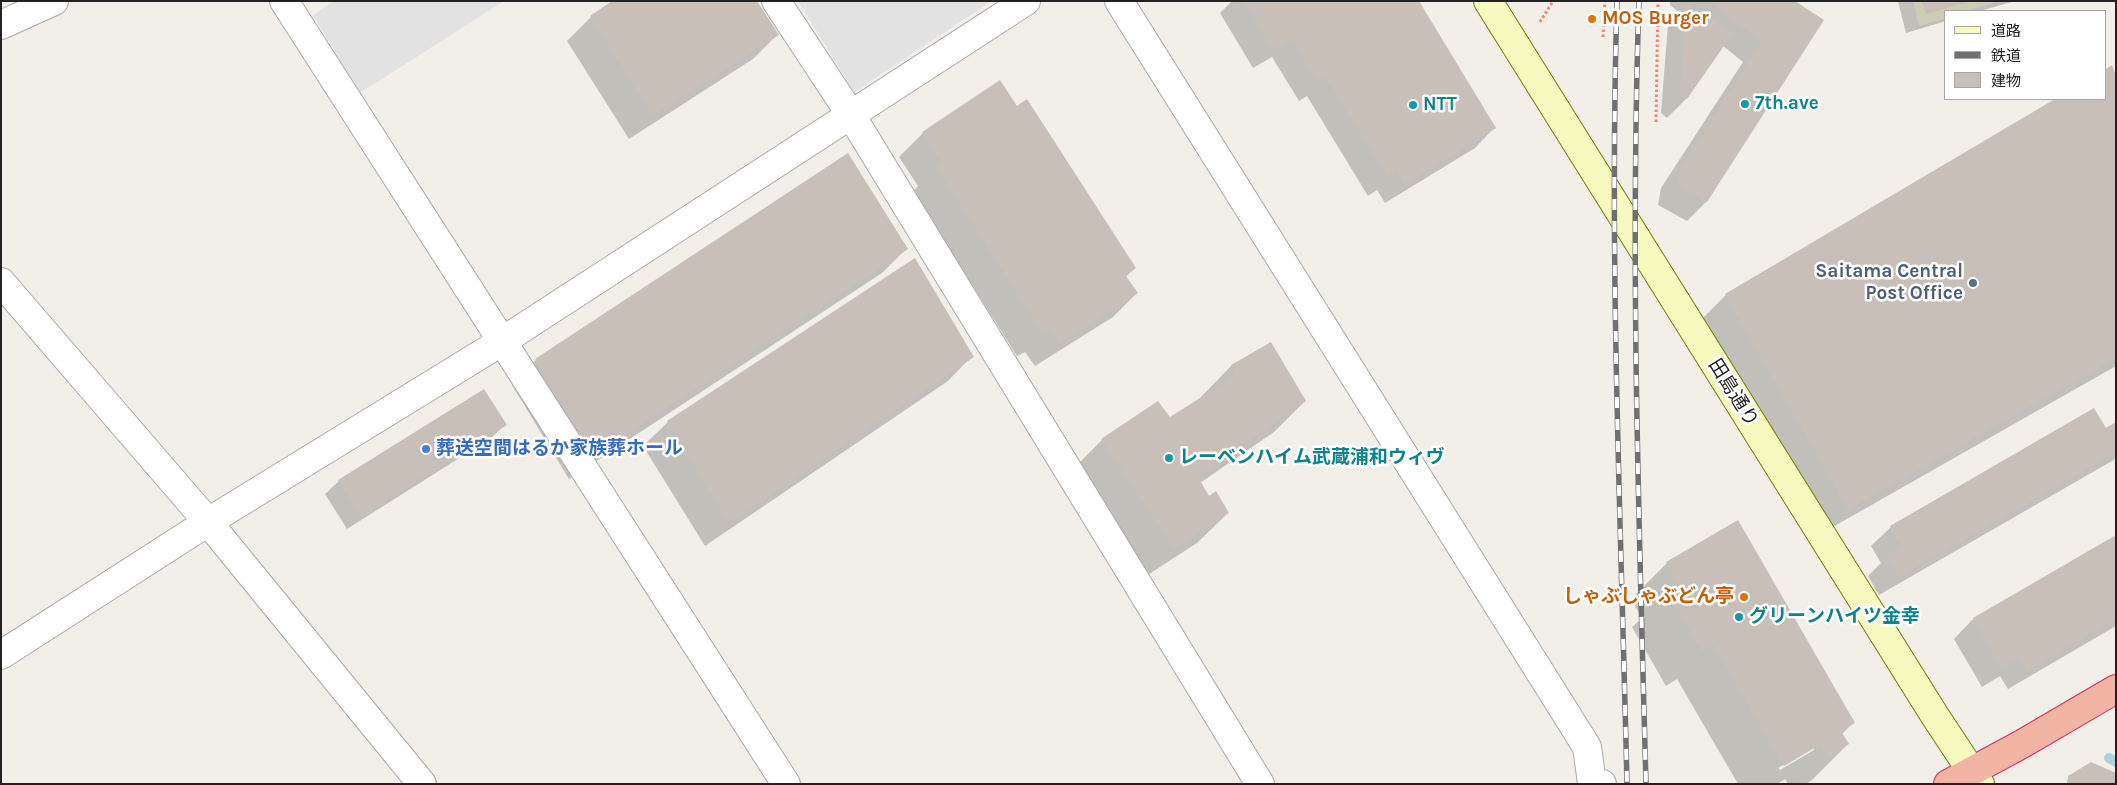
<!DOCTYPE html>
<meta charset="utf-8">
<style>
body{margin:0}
#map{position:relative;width:2117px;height:785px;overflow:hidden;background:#f2efe9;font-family:Karla,"Noto Sans JP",sans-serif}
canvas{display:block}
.frame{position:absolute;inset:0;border:2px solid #222;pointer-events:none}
.legend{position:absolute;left:1944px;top:10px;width:162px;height:90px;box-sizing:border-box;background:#fff;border:1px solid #a7a7a7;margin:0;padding:6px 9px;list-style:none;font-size:15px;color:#222}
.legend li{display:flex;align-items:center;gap:10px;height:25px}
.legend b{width:25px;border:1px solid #a7a7a7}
</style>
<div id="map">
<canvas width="2117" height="785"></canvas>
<div class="frame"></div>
<ul class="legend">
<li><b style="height:6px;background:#f7fabf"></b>道路</li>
<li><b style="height:6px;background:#707070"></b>鉄道</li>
<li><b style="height:14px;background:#c7bfb8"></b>建物</li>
</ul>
</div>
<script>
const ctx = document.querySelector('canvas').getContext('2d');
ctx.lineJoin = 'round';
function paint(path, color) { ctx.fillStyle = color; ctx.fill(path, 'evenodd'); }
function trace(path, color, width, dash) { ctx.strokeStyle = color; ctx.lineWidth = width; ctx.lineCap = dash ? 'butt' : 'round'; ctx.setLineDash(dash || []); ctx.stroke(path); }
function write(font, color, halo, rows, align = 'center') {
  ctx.font = font + ' Karla,"Noto Sans JP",sans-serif'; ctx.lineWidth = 5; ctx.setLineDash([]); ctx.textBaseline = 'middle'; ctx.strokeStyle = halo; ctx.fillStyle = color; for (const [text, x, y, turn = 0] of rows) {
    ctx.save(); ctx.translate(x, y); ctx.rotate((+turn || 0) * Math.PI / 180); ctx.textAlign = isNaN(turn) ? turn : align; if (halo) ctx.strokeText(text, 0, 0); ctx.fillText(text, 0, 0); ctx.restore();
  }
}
const education = new Path2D(`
 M1913 1H1999L1967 11H1946V18L1919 26Z`);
const parking = new Path2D(`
 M334 1H504L360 93 313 15Z
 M798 1H992L854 92Z`);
const shadow = new Path2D(`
 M1232 1H1417L1494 128 1475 148 1385 203 1377 190 1368 196 1307 96 1299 101 1272 57 1253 68 1220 13Z
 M1670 1H1793L1822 20 1706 202 1687 221 1658 205 1661 188 1743 62 1723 46 1686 99 1667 118 1661 113 1668 24 1680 13 1670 5Z
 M1898 1H2015L1980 11H1946V21L1906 33Z
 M591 17 777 35 753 59 629 139 567 41Z
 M2111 67 2116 80V366L1824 532 1702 319 1726 295 2058 99H2106V70Z
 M1017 108 1134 268 1126 277 1137 293 1113 317 1035 366 1025 352 1017 356 913 191 918 186 899 157 923 133Z
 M906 249 882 273 569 479 512 385 536 360Z
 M914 260 972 356 948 381 705 546 643 446 668 422Z
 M1271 344 1305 401 1274 432 1200 483 1208 498 1228 513 1197 543 1143 578 1071 471 1102 440 1158 403 1170 419 1202 398 1201 397 1231 366Z
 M2116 423V458L2112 461 1879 595 1868 576 1881 563 1871 546 1891 527Z
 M505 425 491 438 347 529 325 494 339 481Z
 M1737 522 1854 722 1842 734 1848 744 1812 780 1806 784H1788L1785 779 1777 784H1738L1677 679 1666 686 1632 627 1642 618 1631 599 1667 563ZM1814 747V750L1780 770 1778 768Z
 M2116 536V626L2008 689 2000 676 1982 687 1954 639 1973 619Z`);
const stream = new Path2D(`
 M2109 758 2116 762`);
const building = new Path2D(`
 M612 1H757L779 35 653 115 590 16Z
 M1244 1H1419L1496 128 1405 184 1397 171 1388 177 1326 77 1318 82 1292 39 1273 50Z
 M1709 1H1795L1824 20 1707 202 1677 185 1681 167 1762 42Z
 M1922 1H1968V2L1926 14Z
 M1687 4 1733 33 1687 99 1680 94Z
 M2112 65 2116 76V357L1848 509 1725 294 2055 99H2106V69Z
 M1000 80 1017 106 1027 99 1136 268 1126 276 1138 293 1060 343 1050 329 1042 332 936 166 941 161 922 132Z
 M848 153 908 249 593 456 535 359Z
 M915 258 974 357 729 523 667 421Z
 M1271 342 1306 401 1198 477 1209 496 1216 491 1229 513 1174 548 1101 439 1158 401 1170 417 1236 375 1231 365Z
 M484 389 507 425 361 516 338 480Z
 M2094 408 2106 428 2116 422V452L1899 577 1887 556 1902 547 1890 526Z
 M1738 520 1855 723 1841 731 1849 744 1829 757 1821 744 1784 766 1713 644 1702 651 1667 590 1679 584 1666 562Z
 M2116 535V619L2027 671 2020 658 2002 668 1973 618Z
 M2091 762 2116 773V784H2067L2068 776Z`);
const path = new Path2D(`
 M1540 22 1553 1
 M1603 37 1605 1
 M1656 122 1658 1`);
const minor = new Path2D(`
 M284 1 786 784
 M776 1 851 115 1260 784
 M1119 1 1587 747 1592 783 1602 784
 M1 282 208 522 422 784
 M1 655 208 522 501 342 1026 1`);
const tertiary = new Path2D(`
 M1 25 54 1`);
const secondary = new Path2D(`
 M1488 1 1935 716 1980 784`);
const trunk = new Path2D(`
 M1948 784 2022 744 2116 689`);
const rail = new Path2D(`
 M1617 1C1609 262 1621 523 1627 784
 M1639 1C1630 262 1639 523 1646 784`);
const markers = [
 [1592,19,5,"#e8710a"],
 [1745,104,5,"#0f9aa8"],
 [1413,105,5,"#0f9aa8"],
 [1973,283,5,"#5c6f8a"],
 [426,449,5,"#3f7fe0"],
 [1169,458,5,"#0f9aa8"],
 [1744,597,5,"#e8710a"],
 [1739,617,5,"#0f9aa8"]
];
const foodNames = [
 ["MOS Burger",1602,19],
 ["しゃぶしゃぶどん亭",1734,597,"right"]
];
const cultureNames = [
 ["7th.ave",1755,104],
 ["NTT",1423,105],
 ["レーベンハイム武蔵浦和ウィヴ",1179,458],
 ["グリーンハイツ金幸",1749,617]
];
const serviceNames = [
 ["Saitama Central",1963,272],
 ["Post Office",1963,294]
];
const streetNames = [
 ["田島通り",1733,393,58]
];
const shopNames = [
 ["葬送空間はるか家族葬ホール",436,449]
];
paint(education, '#ffffe5');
paint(parking, '#e2e2e2');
paint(shadow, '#0003');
trace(stream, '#aad3df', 10);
paint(building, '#c7bfb8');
trace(minor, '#a9a9a9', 30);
trace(tertiary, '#a9a9a9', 30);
trace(secondary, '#707d05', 30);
trace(trunk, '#dc2a67', 30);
trace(path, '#fa8072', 3, [2.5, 2.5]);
trace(minor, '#fff', 28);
trace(tertiary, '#fff', 28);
trace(secondary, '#f7fabf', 28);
trace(trunk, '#f2b4a3', 28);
trace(rail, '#707070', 5.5);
trace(rail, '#fff', 4, [11]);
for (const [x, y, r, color] of markers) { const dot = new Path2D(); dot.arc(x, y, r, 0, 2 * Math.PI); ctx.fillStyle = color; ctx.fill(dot); trace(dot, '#fff', 2); }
write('bold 19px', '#c56008', '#fff', foodNames, 'left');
write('bold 19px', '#0d838f', '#fff', cultureNames, 'left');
write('bold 19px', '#4e5e75', '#fff', serviceNames, 'right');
write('19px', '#222', '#fff', streetNames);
write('bold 19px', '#366cbe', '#fff', shopNames, 'left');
</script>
